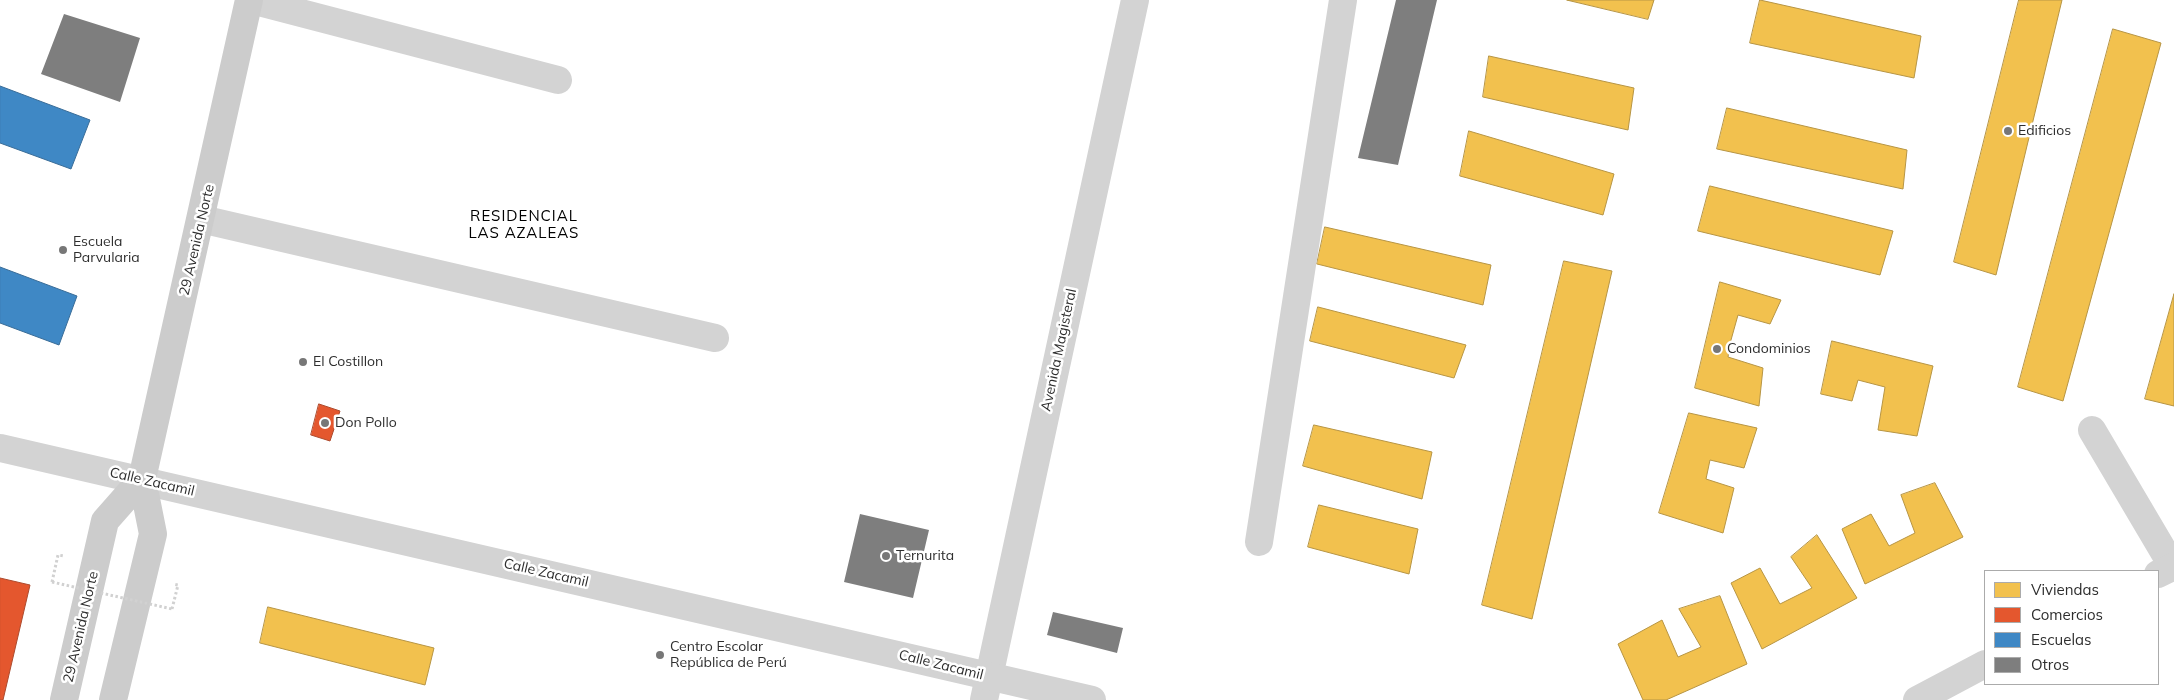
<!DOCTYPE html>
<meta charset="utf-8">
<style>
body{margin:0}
#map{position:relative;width:2174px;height:700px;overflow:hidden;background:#fff;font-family:Mulish,sans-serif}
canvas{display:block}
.legend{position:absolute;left:1984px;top:570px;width:175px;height:115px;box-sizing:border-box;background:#fff;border:1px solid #ababab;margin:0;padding:6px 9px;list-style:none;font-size:15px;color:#2e2e2e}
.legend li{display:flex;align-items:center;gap:10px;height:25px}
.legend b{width:25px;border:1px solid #ababab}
</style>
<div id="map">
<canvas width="2174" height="700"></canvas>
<ul class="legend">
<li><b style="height:14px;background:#f2c14e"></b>Viviendas</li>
<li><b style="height:14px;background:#e4572e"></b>Comercios</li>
<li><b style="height:14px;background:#3f88c5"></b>Escuelas</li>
<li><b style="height:14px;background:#7e7e7e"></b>Otros</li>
</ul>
</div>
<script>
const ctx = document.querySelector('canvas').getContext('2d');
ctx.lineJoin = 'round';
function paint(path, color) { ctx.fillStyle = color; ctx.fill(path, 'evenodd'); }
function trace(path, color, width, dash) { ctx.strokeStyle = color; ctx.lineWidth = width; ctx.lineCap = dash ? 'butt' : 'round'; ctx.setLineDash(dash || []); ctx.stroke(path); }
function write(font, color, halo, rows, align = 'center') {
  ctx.font = font + ' Mulish,sans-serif'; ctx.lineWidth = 5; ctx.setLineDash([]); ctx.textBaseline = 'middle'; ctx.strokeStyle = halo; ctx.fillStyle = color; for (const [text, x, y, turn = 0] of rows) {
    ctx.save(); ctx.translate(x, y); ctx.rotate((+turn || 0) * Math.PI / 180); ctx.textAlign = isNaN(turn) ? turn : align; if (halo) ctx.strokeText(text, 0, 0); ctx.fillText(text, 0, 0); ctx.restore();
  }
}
const homes = new Path2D(`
 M1567 0H1654L1648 19Z
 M1760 0 1921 36 1914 78 1750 43Z
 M2019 0H2062L1996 275 1954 262Z
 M2113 29 2161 43 2063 401 2018 387Z
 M1489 56 1634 88 1628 130 1483 97Z
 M1727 108 1907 150 1903 189 1717 149Z
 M1469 131 1614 174 1603 215 1460 176Z
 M1710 186 1893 231 1880 275 1698 231Z
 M1325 227 1491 265 1483 305 1317 264Z
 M1564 261 1612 271 1532 619 1482 605Z
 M1720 282 1781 300 1770 324 1738 315 1731 340 1728 357 1763 368 1759 406 1695 388Z
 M2174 294V406L2145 399Z
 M1318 307 1466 345 1454 378 1310 341Z
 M1832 341 1933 366 1917 436 1878 430 1885 387 1858 380 1852 401 1821 394Z
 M1689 413 1757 428 1744 468 1710 460 1706 479 1734 488 1723 533 1659 513Z
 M1314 425 1432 452 1422 499 1303 466Z
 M1935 483 1963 537 1865 584 1842 529 1871 514 1889 546 1915 533 1901 495Z
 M1319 505 1418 529 1409 574 1308 547Z
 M1817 535 1857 598 1762 649 1731 583 1760 568 1780 604 1812 588 1791 557Z
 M1720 596 1747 664 1666 700H1643L1618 644 1662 620 1678 657 1701 647 1679 609Z
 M268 607 434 648 425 685 260 643Z`);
const shops = new Path2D(`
 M319 404 340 411 330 441 311 435Z
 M0 578 30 585 3 700H0Z`);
const schools = new Path2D(`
 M0 86 90 120 71 169 0 143Z
 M0 267 77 296 59 345 0 323Z`);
const building = new Path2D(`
 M1396 0H1437L1398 165 1358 158Z
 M64 14 140 38 120 102 41 74Z
 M860 514 929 530 913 598 844 582Z
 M1053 612 1123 628 1117 653 1047 635Z`);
const path = new Path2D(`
 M52 582 58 555 64 556
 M172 609 178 585 173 584`);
const minor = new Path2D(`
 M251 0 558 80
 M201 219 715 338
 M2092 430 2173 567
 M1259 542 1343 0
 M984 700 1135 0`);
const tertiary = new Path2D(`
 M0 448 1092 700
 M2158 574 2174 566
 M1917 700 1985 664`);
const secondary = new Path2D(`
 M64 700 105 521 142 479
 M113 700 153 534 142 479 249 0`);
const pathBridge = new Path2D(`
 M52 582 172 609`);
const markers = [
 [2008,131,5,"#777"],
 [63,250,5,"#777"],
 [1717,349,5,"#777"],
 [303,362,5,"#777"],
 [325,423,5,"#777"],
 [886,556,5,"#777"],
 [660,655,5,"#777"]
];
const poiNames = [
 ["Edificios",2018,131],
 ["Escuela",73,242],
 ["Parvularia",73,258],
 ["Condominios",1727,349],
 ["El Costillon",313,362],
 ["Don Pollo",335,423],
 ["Ternurita",896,556],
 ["Centro Escolar",670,647],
 ["República de Perú",670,663]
];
const streetNames = [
 ["29 Avenida Norte",197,240,-77],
 ["Avenida Magisteral",1059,350,-78],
 ["Calle Zacamil",152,482,13],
 ["Calle Zacamil",546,573,13],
 ["29 Avenida Norte",81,627,-77],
 ["Calle Zacamil",941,665,14]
];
const neighbourhoodNames = [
 ["RESIDENCIAL",524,216],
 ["LAS AZALEAS",524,233]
];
paint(homes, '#f2c14e');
trace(homes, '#b79544', 1);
paint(shops, '#e4572e');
trace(shops, '#ad4b2e', 1);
paint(schools, '#3f88c5');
trace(schools, '#3a6d98', 1);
paint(building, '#7e7e7e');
trace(path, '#d1d1d1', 3, [2.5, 2.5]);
trace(minor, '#d3d3d3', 28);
trace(tertiary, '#d3d3d3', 28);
trace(secondary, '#ccc', 28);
trace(pathBridge, '#d1d1d1', 3, [2.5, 2.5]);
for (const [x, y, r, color] of markers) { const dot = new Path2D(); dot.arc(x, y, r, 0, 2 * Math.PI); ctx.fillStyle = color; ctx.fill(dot); trace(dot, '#fff', 2); }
write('14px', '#2e2e2e', '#fff', poiNames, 'left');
write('14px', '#2e2e2e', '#fff', streetNames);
ctx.letterSpacing = '1px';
write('15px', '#000', '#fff', neighbourhoodNames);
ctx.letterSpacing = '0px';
</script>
